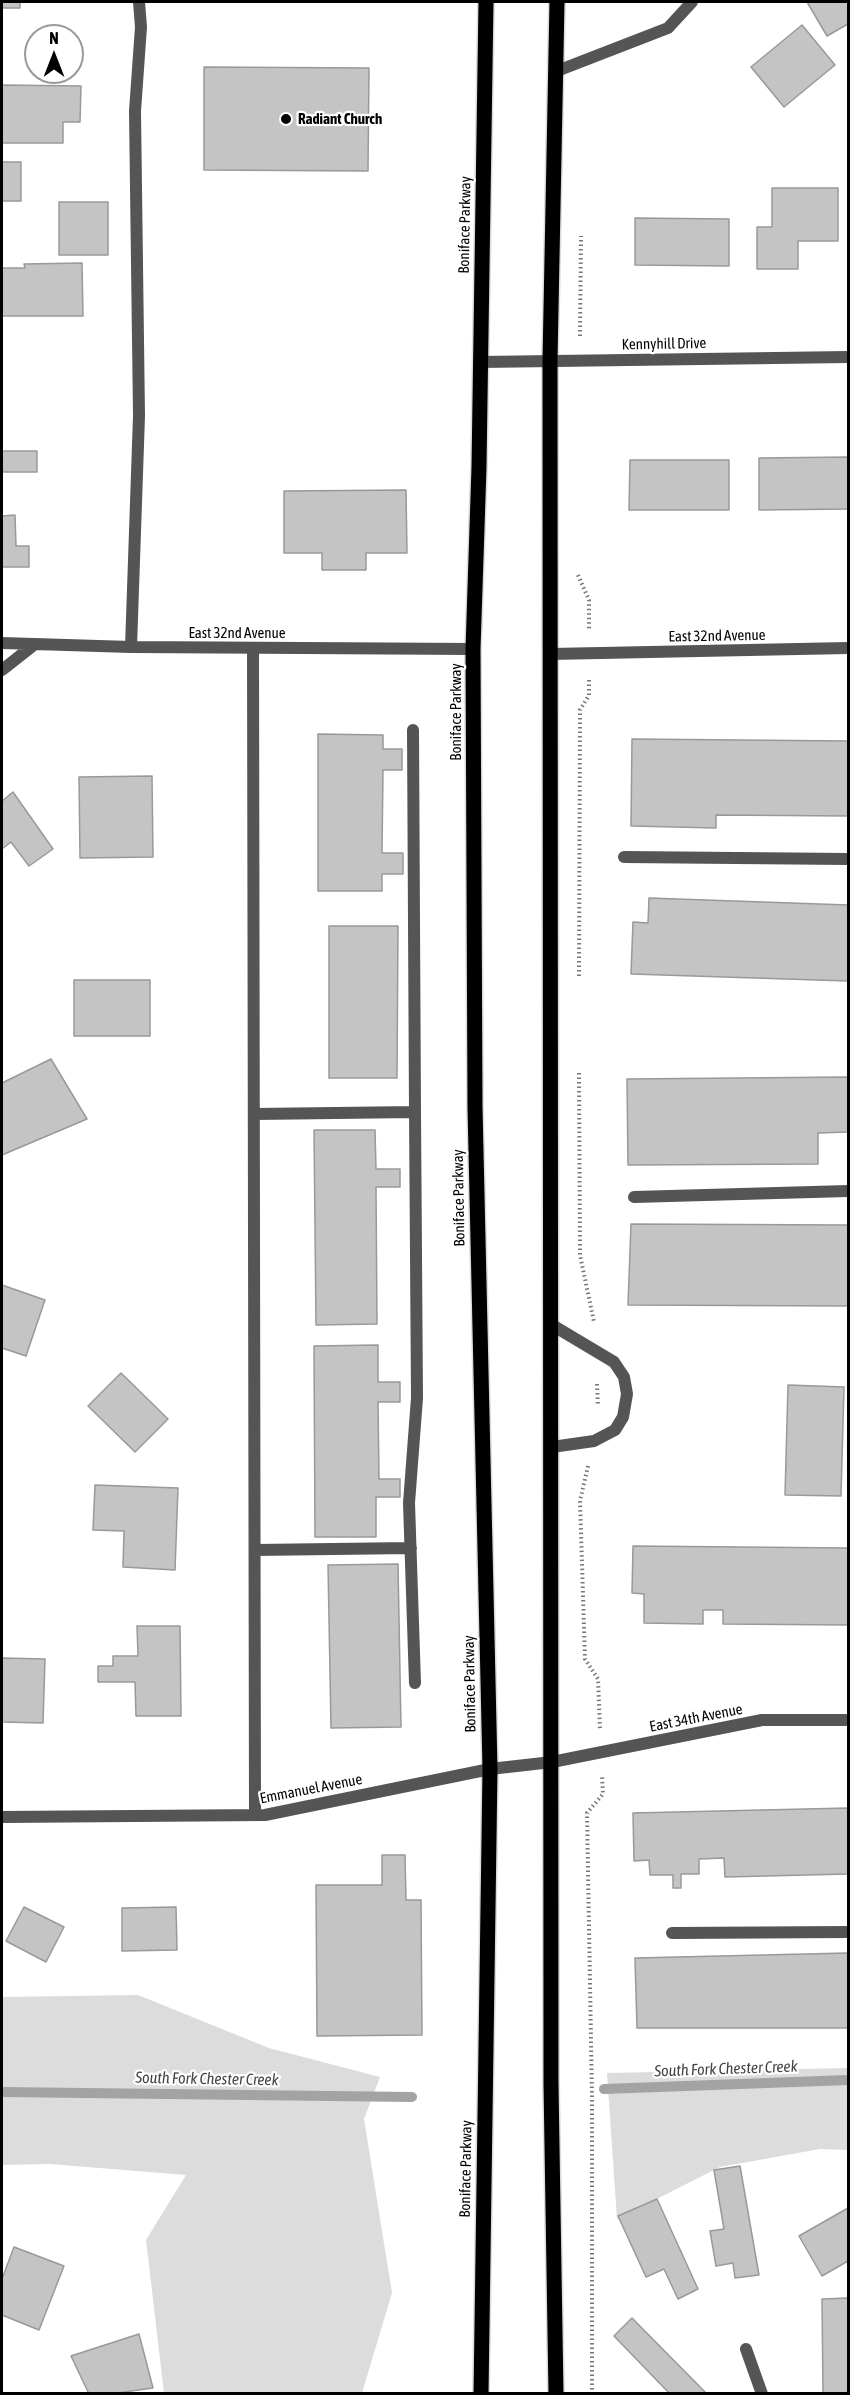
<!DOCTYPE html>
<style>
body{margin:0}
#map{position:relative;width:850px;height:2395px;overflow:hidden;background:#fff;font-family:"Asap Condensed",sans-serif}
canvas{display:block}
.frame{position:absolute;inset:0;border:3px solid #000;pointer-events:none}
.north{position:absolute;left:24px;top:24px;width:60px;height:60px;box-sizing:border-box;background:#fff;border:2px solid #999;border-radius:50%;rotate:0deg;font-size:16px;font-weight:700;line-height:24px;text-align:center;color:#000}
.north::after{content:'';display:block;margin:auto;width:21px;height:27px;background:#000;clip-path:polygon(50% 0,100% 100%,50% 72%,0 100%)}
</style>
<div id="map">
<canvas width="850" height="2395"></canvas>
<div class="frame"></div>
<div class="north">N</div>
</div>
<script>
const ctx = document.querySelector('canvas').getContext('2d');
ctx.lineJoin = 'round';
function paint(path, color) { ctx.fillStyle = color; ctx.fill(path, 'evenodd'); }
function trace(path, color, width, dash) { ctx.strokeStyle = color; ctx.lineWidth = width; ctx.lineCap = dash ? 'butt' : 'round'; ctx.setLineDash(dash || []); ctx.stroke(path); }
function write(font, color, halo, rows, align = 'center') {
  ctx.font = font + ' "Asap Condensed",sans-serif'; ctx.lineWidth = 4.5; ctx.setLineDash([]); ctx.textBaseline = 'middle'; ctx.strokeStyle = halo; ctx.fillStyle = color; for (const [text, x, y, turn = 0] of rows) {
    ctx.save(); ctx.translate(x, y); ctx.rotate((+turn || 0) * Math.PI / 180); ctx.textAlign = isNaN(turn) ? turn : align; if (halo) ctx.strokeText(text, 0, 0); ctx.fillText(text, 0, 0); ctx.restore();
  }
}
const green = new Path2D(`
 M138 1995 269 2048 380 2077 364 2119 392 2293 362 2393H164L146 2240 186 2175 50 2164 2 2165V1997Z
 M848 2068V2150L820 2149 720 2167 617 2219 607 2073Z`);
const stream = new Path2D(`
 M604 2089 848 2080
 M2 2092 412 2097`);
const building = new Path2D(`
 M2 2H20V8H2Z
 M807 2H848V24L827 36Z
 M802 25 835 65 784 107 751 67Z
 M204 67 369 68 368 171 204 170Z
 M2 85 81 86 80 122H63V143H2Z
 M2 162H21V201H2Z
 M772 188H838V241H798V269H757V227H772Z
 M59 202H108V255H59Z
 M635 218 729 219V266L635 265Z
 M82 263 83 316H2V268H25L24 264Z
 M2 451H37V472H2Z
 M848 457V509L759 510V458Z
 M630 460H729V510H629Z
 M406 490 407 553H366V570H322V553H284V491Z
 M15 515 16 546H29V567H2V516Z
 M318 734 383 735V749H402V770H383L382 853H403V874H382V891H318Z
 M632 739 848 741V816L716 815V828L631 826Z
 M152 776 153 857 80 858 79 777Z
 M13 792 53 849 29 866 11 842 2 849V801Z
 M649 898 848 905V981L631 974 633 922 648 923Z
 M329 926H398L397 1078H329Z
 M74 980H150V1036H74Z
 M51 1059 87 1119 2 1155V1083Z
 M848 1077V1132L818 1133V1164L628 1165 627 1079Z
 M314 1130H375L376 1169H400V1187H376L377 1324 316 1325Z
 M631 1224 848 1225V1306L628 1305Z
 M2 1285 45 1300 26 1356 2 1348Z
 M378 1345V1382H400V1402H378L379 1479H400V1497H376V1537H315L314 1346Z
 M121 1373 168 1419 135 1452 88 1406Z
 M788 1385 844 1387 841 1496 785 1495Z
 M95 1485 178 1488 175 1570 123 1567 124 1531 93 1530Z
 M633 1546 848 1548V1625L723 1624V1610H703V1624L644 1623V1594L632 1593Z
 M398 1564 401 1727 331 1728 328 1565Z
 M137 1626H180L181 1716H136L135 1682H98V1666H113V1656H138Z
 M2 1658 45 1659 43 1723 2 1722Z
 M848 1808V1874L725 1877 724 1858 699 1859V1874H681V1888H673V1875H650L649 1860 634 1861 633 1813Z
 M382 1855H405L406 1900H421L422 2035 317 2036 316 1885H382Z
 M24 1907 64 1927 46 1962 6 1941Z
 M176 1907 177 1950 122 1951V1908Z
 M848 1953V2028H637L635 1958Z
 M740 2166 759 2275 735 2278 733 2263 716 2266 710 2231 724 2229 714 2170Z
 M657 2199 698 2289 678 2299 664 2269 646 2277 618 2216Z
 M848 2208V2261L822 2276 799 2236Z
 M14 2247 64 2266 39 2330 2 2315V2279Z
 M848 2298V2394H823L822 2299Z
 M632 2318 707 2394H670L614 2336Z
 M139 2334 153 2388 110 2394H89L71 2356Z`);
const path = new Path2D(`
 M580 336 581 236
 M578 575 589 600V630
 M579 976 580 710 589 695V677
 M579 1073 580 1255 594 1322
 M597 1384 598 1406
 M588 1466 580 1501 585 1659 598 1679 600 1730
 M592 2394V2097L587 1813 603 1794 602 1776`);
const service = new Path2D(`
 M131 647 139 416 135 111 141 27 139 2
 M253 648 255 1815
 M624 857 848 859
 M415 1112 417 1398 409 1503 415 1683
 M255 1114 415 1112 413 730
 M634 1197 848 1191
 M552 1325 614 1362 624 1377 627 1394 623 1417 615 1430 594 1441 552 1447
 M255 1550 411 1548
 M672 1933 848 1932`);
const minor = new Path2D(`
 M557 71 668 28 692 2
 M481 362 848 357
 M2 643 131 647 473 649
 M551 654 848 648
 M2 670 35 644
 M746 2349 762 2394`);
const tertiary = new Path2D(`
 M2 1817 265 1815 490 1769 552 1762 762 1720H848`);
const primary = new Path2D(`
 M481 2394 490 1769 475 1107 473 649 479 467 486 2
 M556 2394 551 2084 550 360 557 2`);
const markers = [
 [286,119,6,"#000"]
];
const poiNames = [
 ["Radiant Church",298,119]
];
const streetNames = [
 ["Boniface Parkway",465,225,-89],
 ["Kennyhill Drive",664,344,-1],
 ["East 32nd Avenue",237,633],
 ["East 32nd Avenue",717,636,-1],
 ["Boniface Parkway",456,712,-90],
 ["Boniface Parkway",459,1198,-91],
 ["Boniface Parkway",470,1684,-91],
 ["East 34th Avenue",696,1718,-11],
 ["Emmanuel Avenue",311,1789,-11],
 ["Boniface Parkway",466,2169,-89]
];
const waterNames = [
 ["South Fork Chester Creek",726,2069,-2],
 ["South Fork Chester Creek",207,2079,1]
];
paint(green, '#dcdcdc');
trace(stream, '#a3a3a3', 10);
paint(building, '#c4c4c4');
trace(building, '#999', 1.5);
trace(primary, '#dbdbdb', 18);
trace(path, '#777', 4, [1.5, 3]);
trace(service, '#555', 12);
trace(minor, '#555', 12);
trace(tertiary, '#555', 12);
trace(primary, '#000', 15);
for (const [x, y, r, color] of markers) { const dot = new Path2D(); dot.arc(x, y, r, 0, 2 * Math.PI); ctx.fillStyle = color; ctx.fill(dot); trace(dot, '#fff', 2); }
write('bold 15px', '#000', '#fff', poiNames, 'left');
write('15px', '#000', '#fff', streetNames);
write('italic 16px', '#444', '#fff', waterNames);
</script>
